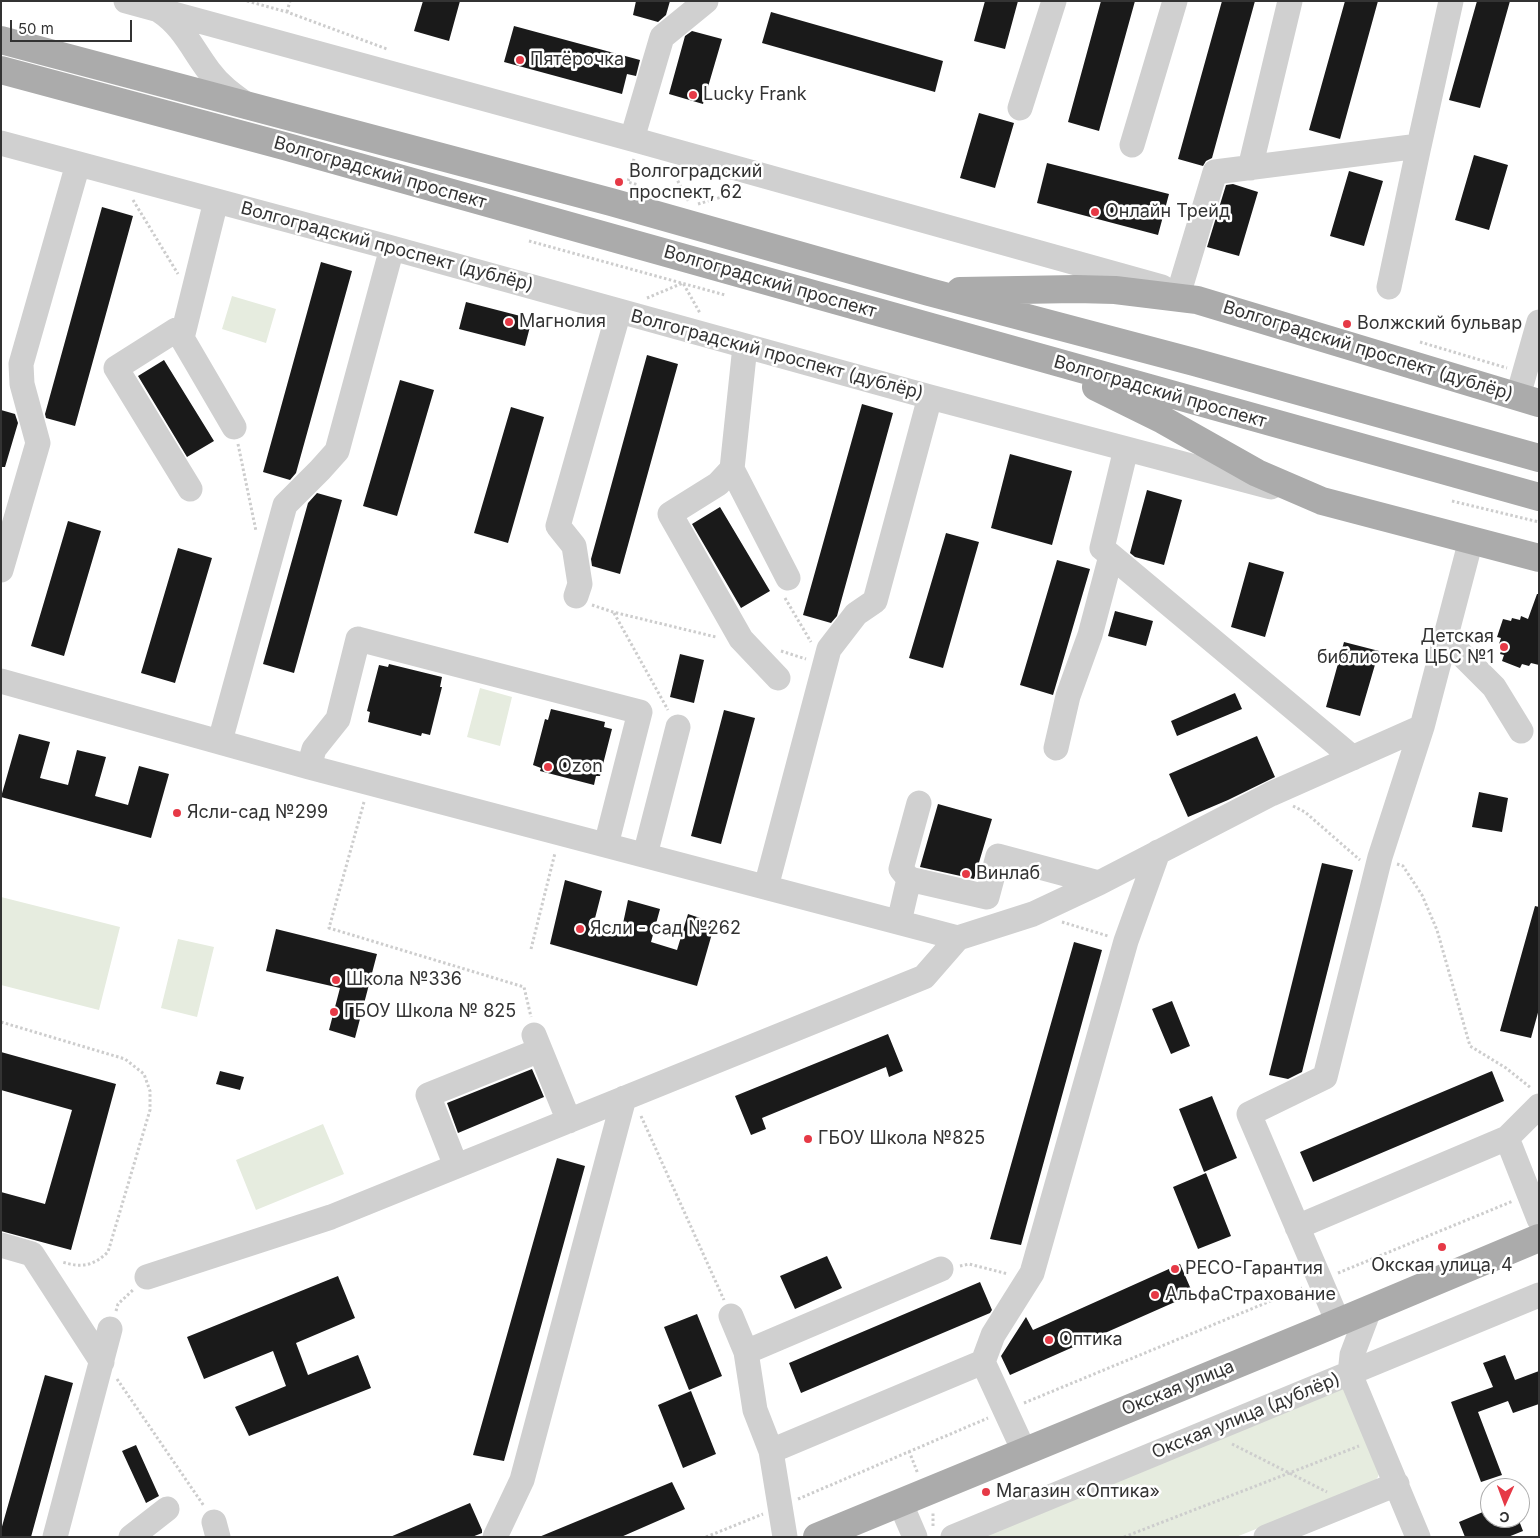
<!DOCTYPE html>
<meta charset="utf-8">
<style>
body{margin:0}
#map{position:relative;width:1540px;height:1538px;overflow:hidden;background:#fff;font-family:Inter,sans-serif}
canvas{display:block}
.frame{position:absolute;inset:0;border:2px solid #333;pointer-events:none}
.north{position:absolute;left:1480px;top:1478px;width:50px;height:50px;box-sizing:border-box;background:#fff;border:1px solid #adadad;border-radius:50%;rotate:182deg;font-size:14px;font-weight:700;line-height:20px;text-align:center;color:#333}
.north::after{content:'';display:block;margin:auto;width:18px;height:22px;background:#e63946;clip-path:polygon(50% 0,100% 100%,50% 72%,0 100%)}
.scale{position:absolute;left:10px;top:20px;width:122px;height:22px;box-sizing:border-box;border:2px solid #333;border-top:0;padding-left:6px;font-size:15px;line-height:18px;white-space:nowrap;color:#333;-webkit-text-stroke:4px #fff;paint-order:stroke}
</style>
<div id="map">
<canvas width="1540" height="1538"></canvas>
<div class="frame"></div>
<div class="north">С</div>
<div class="scale">50 m</div>
</div>
<script>
const ctx = document.querySelector('canvas').getContext('2d');
ctx.lineJoin = 'round';
function paint(path, color) { ctx.fillStyle = color; ctx.fill(path, 'evenodd'); }
function trace(path, color, width, dash) { ctx.strokeStyle = color; ctx.lineWidth = width; ctx.lineCap = dash ? 'butt' : 'round'; ctx.setLineDash(dash || []); ctx.stroke(path); }
function write(font, color, halo, rows, align = 'center') {
  ctx.font = font + ' Inter,sans-serif'; ctx.lineWidth = 5; ctx.setLineDash([]); ctx.textBaseline = 'middle'; ctx.strokeStyle = halo; ctx.fillStyle = color; for (const [text, x, y, turn = 0] of rows) {
    ctx.save(); ctx.translate(x, y); ctx.rotate((+turn || 0) * Math.PI / 180); ctx.textAlign = isNaN(turn) ? turn : align; if (halo) ctx.strokeText(text, 0, 0); ctx.fillText(text, 0, 0); ctx.restore();
  }
}
const green = new Path2D(`
 M232 296 276 309 266 343 222 329Z
 M480 688 512 697 500 746 467 737Z
 M1 897 120 927 99 1010 1 985Z
 M178 939 214 947 197 1017 161 1008Z
 M323 1124 344 1174 256 1210 236 1160Z
 M1331 1386 1348 1390 1380 1469 1378 1477 1374 1482 1236 1537H973Z`);
const building = new Path2D(`
 M423 1H460L449 41 414 31Z
 M636 1H670L666 15 658 22 633 15Z
 M985 1H1018L1005 49 974 41Z
 M1101 1H1135L1099 131 1068 122Z
 M1222 1H1255L1212 158 1206 161 1203 166 1178 159Z
 M1345 1H1378L1340 139 1309 130Z
 M1477 1H1510L1480 108 1449 100Z
 M771 12 943 61 935 92 762 43Z
 M514 26 640 60 636 76 627 74 622 94 504 62Z
 M692 31 722 39 703 104 669 94 685 36Z
 M979 113 1014 123 995 188 960 178Z
 M1474 155 1508 165 1489 230 1455 220Z
 M1047 163 1169 194 1158 235 1037 203Z
 M1349 171 1383 181 1364 246 1330 236Z
 M1233 184 1258 192 1239 256 1207 247 1226 185Z
 M102 207 133 216 75 426 46 418 45 414Z
 M321 262 352 271 296 473 290 480 263 472Z
 M466 302 532 319 525 346 459 329Z
 M647 355 678 364 620 574 592 566 591 559Z
 M164 360 214 441 187 457 138 376Z
 M400 380 434 390 397 516 363 506Z
 M862 404 893 413 837 616 831 623 803 615Z
 M511 407 544 417 508 543 474 533Z
 M1 410 15 414 18 423 5 467H1Z
 M1010 454 1072 471 1052 545 991 528Z
 M1147 490 1182 500 1164 565 1135 557 1130 553Z
 M317 493 342 500 294 673 263 664 308 503Z
 M720 507 770 591 741 608 692 524Z
 M68 521 101 531 64 656 31 646Z
 M946 533 979 542 943 668 909 658Z
 M178 548 212 558 175 683 141 673Z
 M1057 560 1090 569 1053 695 1020 685Z
 M1249 562 1284 572 1265 637 1231 627Z
 M1537 594H1539V665L1531 663 1529 666 1522 664 1520 668 1502 661 1504 655 1500 654 1503 646 1499 644 1501 638 1497 637 1503 619 1511 621 1512 618 1520 620 1521 616 1528 619Z
 M1115 611 1153 621 1146 646 1108 636Z
 M1344 642 1379 651 1360 716 1326 707Z
 M680 654 704 660 694 703 670 697Z
 M389 664 442 677 440 687H442L430 735 422 733 421 736 368 722 370 712 367 711 379 665 388 667Z
 M1235 693 1242 709 1177 736 1171 721Z
 M551 709 605 722 604 727 612 729 600 776H596L594 785 540 771 541 768 533 765 545 719 548 720Z
 M724 710 755 718 721 844 691 836Z
 M19 734 50 742 40 778 68 785 77 750 106 757 95 796 128 805 139 766 169 774 151 838 1 797Z
 M1257 736 1275 777 1228 800 1188 817 1169 774Z
 M1479 792 1508 798 1502 832 1472 827Z
 M938 804 992 819 974 879 920 867Z
 M1322 863 1353 870 1302 1072 1288 1079 1269 1075Z
 M565 880 602 891 593 926 621 933 628 900 660 909 651 942 677 950 688 914 715 923 697 986 550 944Z
 M1535 906 1539 907V1009L1531 1038 1500 1031Z
 M276 929 377 954 355 1038 329 1030 340 988 266 971Z
 M1074 942 1102 950 1021 1245 990 1239Z
 M1172 1001 1190 1046 1171 1054 1152 1009Z
 M888 1034 903 1071 889 1077 886 1067 762 1118 766 1129 751 1135 735 1096Z
 M1 1052 116 1084 71 1250 1 1231V1192L45 1204 72 1110 1 1090Z
 M532 1069 544 1097 458 1133 447 1103Z
 M220 1071 244 1077 240 1090 216 1084Z
 M1492 1071 1504 1101 1313 1182 1300 1152Z
 M1212 1096 1237 1158 1204 1172 1179 1109Z
 M557 1158 585 1166 504 1461 473 1455Z
 M1206 1173 1231 1236 1198 1249 1173 1187Z
 M827 1256 842 1288 795 1309 780 1276Z
 M1180 1264 1193 1294 1010 1375 1001 1356 1026 1317 1033 1330Z
 M338 1276 355 1318 296 1343 308 1375 358 1355 371 1388 249 1436 235 1407 286 1386 273 1351 204 1379 187 1337Z
 M980 1282 992 1310 990 1313 801 1393 789 1363Z
 M697 1314 722 1376 689 1390 664 1327Z
 M1505 1355 1515 1380 1539 1371V1404L1513 1413 1508 1401 1478 1412 1502 1475 1481 1482 1451 1402 1493 1387 1483 1363Z
 M45 1375 73 1383 31 1537H1V1530Z
 M691 1391 716 1454 683 1468 658 1405Z
 M136 1445 159 1496 146 1503 122 1451Z
 M672 1482 685 1509 621 1537H539Z
 M470 1503 482 1530V1533L472 1537H390Z
 M1490 1509V1518H1518L1523 1531 1508 1537H1465L1459 1522Z`);
const path = new Path2D(`
 M247 1 287 12 387 49
 M287 12 290 1
 M634 159 628 182 638 185
 M673 172 689 202
 M133 200 178 274
 M698 204 742 191
 M529 241 725 295
 M647 298 683 283 700 313
 M1420 342 1507 368
 M238 444 256 531
 M1452 501 1539 522
 M785 598 811 642
 M592 605 613 612 716 637
 M614 613 668 710
 M781 651 806 659
 M364 802 329 928 524 987 531 1017
 M1293 806 1305 812 1360 860
 M1397 864 1403 866 1422 895 1437 930 1470 1046 1506 1068 1531 1088
 M1062 922 1108 936
 M531 949 555 853
 M1 1022 125 1059 144 1074 150 1091V1110L108 1252C93 1266 82 1268 62 1262
 M641 1116 724 1300
 M960 1266 969 1264 1008 1274
 M1338 1273 1513 1201
 M116 1311 118 1304 134 1289
 M117 1379 204 1506
 M1024 1403 1302 1288
 M1232 1444 1327 1492
 M909 1451 918 1474
 M798 1499 988 1418
 M933 1526V1512
 M706 1537 763 1514
 M1124 1537 1359 1446`);
const minor = new Path2D(`
 M126 1 639 141 1162 287
 M160 11C183 26 193 50 209 71 220 86 233 95 247 105
 M1020 108 1054 1
 M632 139 662 37 706 1
 M1 143 392 248 930 397 1271 487
 M1132 145 1175 1
 M1250 168 1290 1
 M216 201 182 338 234 427
 M1389 287 1419 146
 M1179 292 1215 172 1419 146 1451 1
 M182 338 176 330 116 368 190 489
 M745 346 732 469 788 578
 M1518 396 1539 322
 M1126 449 1102 548 1353 758
 M732 469 718 484 670 514 741 639 778 678
 M1 570 38 443 22 384 21 364 78 164
 M576 596 580 584 574 546 558 526 619 311
 M1445 638 1494 687 1521 731
 M1 681 309 767 958 938 1033 914 1099 883 1271 794 1422 727 1471 540
 M220 741 285 505 320 470 337 451 392 248
 M1056 748 1068 696 1090 635 1111 556
 M309 767 314 749 338 719 358 639 640 712 606 845
 M919 803 901 869 909 879 987 897 998 856 1099 883
 M645 855 678 727
 M766 887 829 649 856 614 875 601 930 397
 M899 922 909 879
 M534 1035 569 1121
 M1507 1138 1539 1219
 M456 1166 428 1095 540 1050
 M1297 1227 1507 1138 1539 1106
 M1 1245 32 1254 102 1362
 M147 1277 331 1217 924 977 958 938
 M1369 1310 1352 1355 1350 1374 1418 1537
 M731 1316 746 1352 755 1410 771 1451 785 1537
 M1338 1322 1249 1114 1325 1077 1380 857 1422 727
 M746 1352 941 1269
 M771 1451 983 1362
 M1024 1451 983 1362 993 1335 1032 1273 1126 941 1158 852
 M900 1502 915 1537
 M214 1522 218 1537
 M55 1537 110 1329
 M131 1537 167 1509
 M495 1537 522 1480 624 1098
 M953 1537 1539 1295
 M1266 1537 1397 1484`);
const major = new Path2D(`
 M1 40 611 202 929 292 1194 362 1539 458
 M1 70 284 146 1539 497
 M960 291 1076 289 1115 290 1197 300 1539 403
 M1096 387 1163 420 1257 473 1322 501 1539 558
 M817 1537 1315 1332 1539 1238`);
const markers = [
 [520,60,5,"#e63946"],
 [693,95,5,"#e63946"],
 [619,182,5,"#e63946"],
 [1095,212,5,"#e63946"],
 [509,322,5,"#e63946"],
 [1347,324,5,"#e63946"],
 [1504,647,5,"#e63946"],
 [548,767,5,"#e63946"],
 [177,813,5,"#e63946"],
 [966,874,5,"#e63946"],
 [580,929,5,"#e63946"],
 [336,980,5,"#e63946"],
 [334,1012,5,"#e63946"],
 [808,1139,5,"#e63946"],
 [1442,1247,5,"#e63946"],
 [1175,1269,5,"#e63946"],
 [1155,1295,5,"#e63946"],
 [1049,1340,5,"#e63946"],
 [986,1492,5,"#e63946"]
];
const poiNames = [
 ["Пятёрочка",530,60],
 ["Lucky Frank",703,95],
 ["Волгоградский",629,172],
 ["проспект, 62",629,193],
 ["Онлайн Трейд",1105,212],
 ["Магнолия",519,322],
 ["Волжский бульвар",1357,324],
 ["Детская",1494,637,"right"],
 ["библиотека ЦБС №1",1494,658,"right"],
 ["Ozon",558,767],
 ["Ясли-сад №299",187,813],
 ["Винлаб",976,874],
 ["Ясли - сад №262",590,929],
 ["Школа №336",346,980],
 ["ГБОУ Школа № 825",344,1012],
 ["ГБОУ Школа №825",818,1139],
 ["Окская улица, 4",1442,1266,"center"],
 ["РЕСО-Гарантия",1185,1269],
 ["АльфаСтрахование",1165,1295],
 ["Оптика",1059,1340],
 ["Магазин «Оптика»",996,1492]
];
const streetNames = [
 ["Волгоградский проспект",380,173,16],
 ["Волгоградский проспект (дублёр)",387,247,15],
 ["Волгоградский проспект",770,282,16],
 ["Волгоградский проспект (дублёр)",1368,351,17],
 ["Волгоградский проспект (дублёр)",777,355,15],
 ["Волгоградский проспект",1160,392,16],
 ["Окская улица",1178,1388,-22],
 ["Окская улица (дублёр)",1246,1416,-22]
];
paint(green, '#e6ecdf');
paint(building, '#1a1a1a');
trace(path, '#cdcdcd', 3, [2.5, 2.5]);
trace(minor, '#d0d0d0', 25);
trace(major, '#ababab', 28);
for (const [x, y, r, color] of markers) { const dot = new Path2D(); dot.arc(x, y, r, 0, 2 * Math.PI); ctx.fillStyle = color; ctx.fill(dot); trace(dot, '#fff', 2); }
write('18px', '#333', '#fff', poiNames, 'left');
write('18px', '#333', '#fff', streetNames);
</script>
